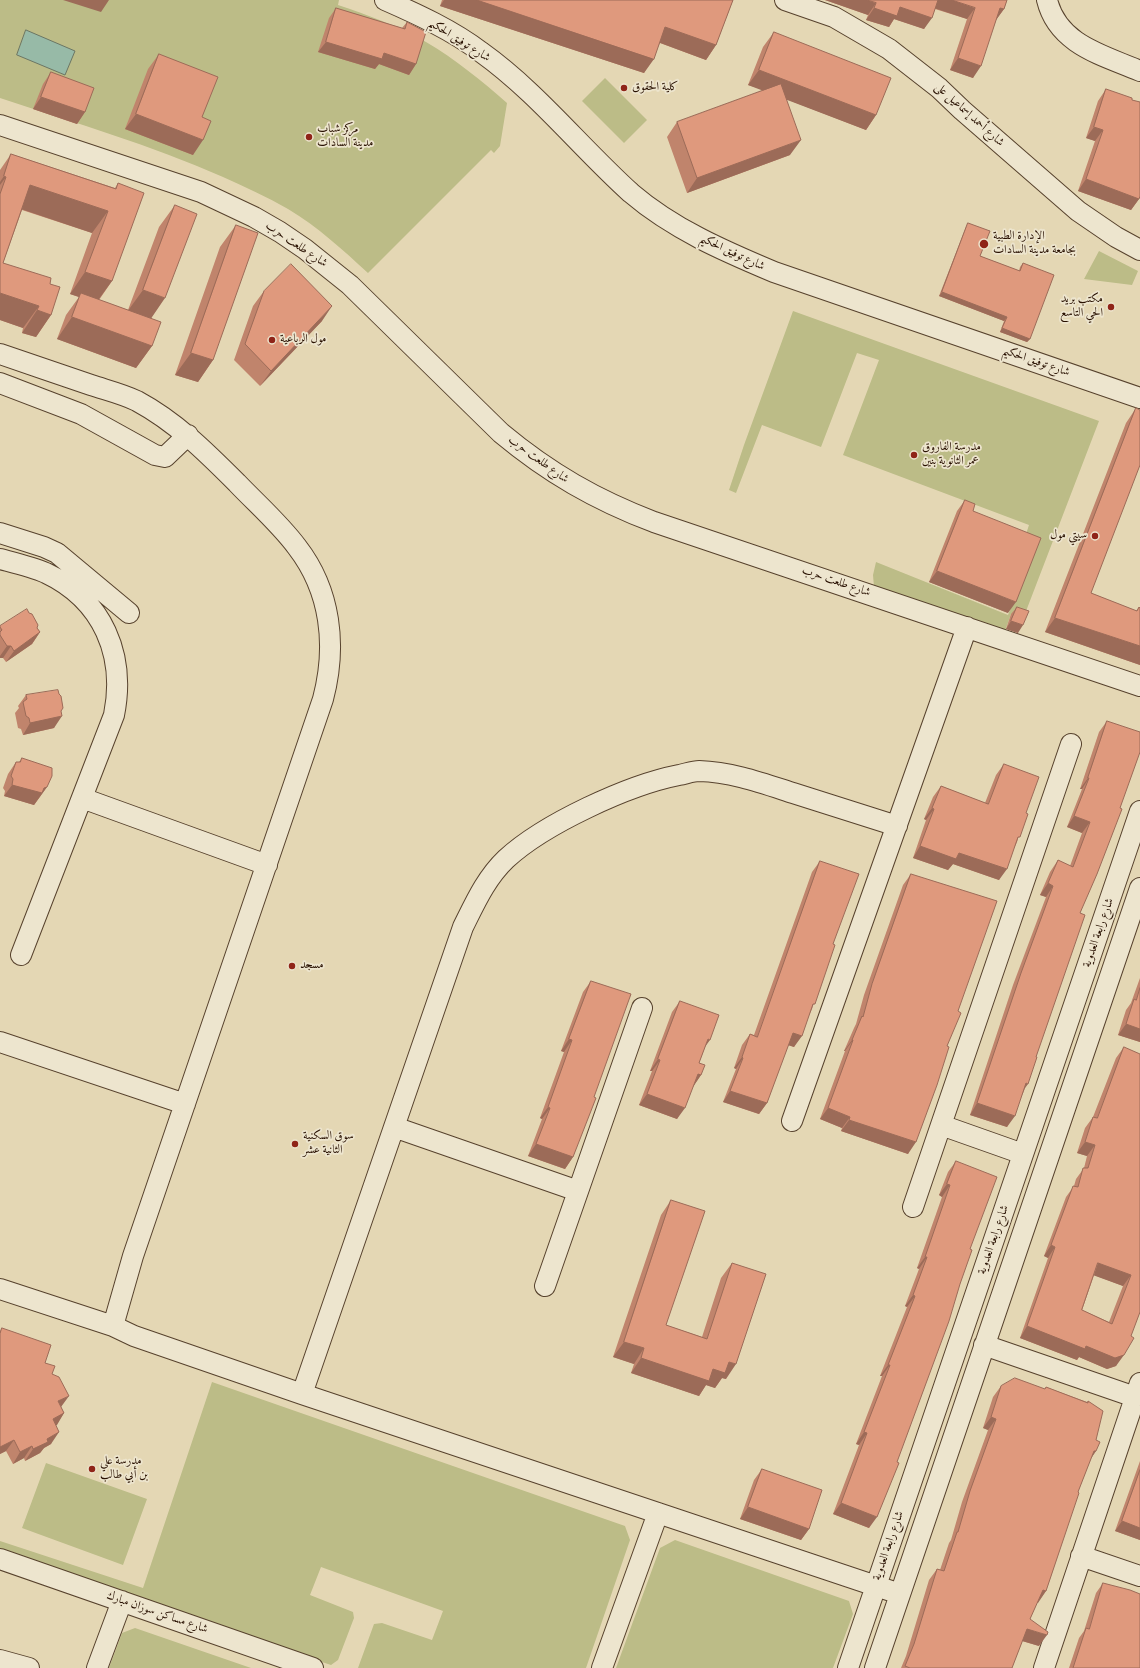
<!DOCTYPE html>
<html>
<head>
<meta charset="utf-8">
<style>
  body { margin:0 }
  canvas { display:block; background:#e4d7b4 }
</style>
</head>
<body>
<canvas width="1140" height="1668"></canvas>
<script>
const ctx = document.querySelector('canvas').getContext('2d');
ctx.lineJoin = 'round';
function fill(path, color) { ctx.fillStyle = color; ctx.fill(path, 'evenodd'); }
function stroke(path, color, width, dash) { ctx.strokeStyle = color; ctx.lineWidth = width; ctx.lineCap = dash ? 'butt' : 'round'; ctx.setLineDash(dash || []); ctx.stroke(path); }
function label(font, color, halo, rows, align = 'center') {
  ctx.font = font + ' "IM FELL DW Pica",Amiri,serif'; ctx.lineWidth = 3.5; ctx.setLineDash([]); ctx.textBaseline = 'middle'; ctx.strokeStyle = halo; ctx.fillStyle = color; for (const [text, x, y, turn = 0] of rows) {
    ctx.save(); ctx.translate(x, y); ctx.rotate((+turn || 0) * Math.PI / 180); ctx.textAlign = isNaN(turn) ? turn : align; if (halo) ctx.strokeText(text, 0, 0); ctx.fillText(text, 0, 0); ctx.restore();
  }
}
fill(new Path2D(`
  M0 0H339L338 5C368 15 398 26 426 42 455 59 482 81 507 103L500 146 494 153 491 150 368 273C343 250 318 227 288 209 267 197 245 187 223 177 151 145 75 123 0 98Z
  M605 78 647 120 624 143 582 101Z
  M1099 251 1138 271 1132 285 1084 279Z
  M793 311 1099 421 1023 619 1011 614 1005 631 874 587 873 575 876 562 1008 615 1037 541 1025 537 1029 525 843 455 879 360 857 353 821 447 762 425 736 493 729 490 744 445Z
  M212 1382 625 1526 630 1540 586 1668H358L374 1624 382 1623 432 1640 443 1611 321 1567 310 1595 353 1612 354 1618 338 1660 331 1665 0 1555V1541L143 1588Z
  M46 1463 147 1499 123 1565 22 1528Z
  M675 1540 849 1601 853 1614 833 1668H616L660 1548Z
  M135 1628 251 1668H109L122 1633Z`), '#bcbc87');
const water = new Path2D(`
  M26 30 75 51 65 75 17 55Z`);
fill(water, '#97baa7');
stroke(water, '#6b7664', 1);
const minor = new Path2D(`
  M385 0C417 14 452 30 481 52 537 92 580 147 631 193 673 229 724 251 774 272L1140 398
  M785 0 834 17 889 49 939 88 962 110 1078 211 1116 237 1140 250
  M1047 0C1058 45 1103 55 1140 71
  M0 125 201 192 254 217 280 232 305 249 350 285 501 433C549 473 596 500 654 522L1140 686
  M0 354C30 364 61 375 91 385 106 390 123 394 137 401 176 422 206 452 237 483 257 504 280 524 297 547 331 591 337 646 323 699L133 1256 113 1326 134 1336 302 1394 900 1594
  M0 383 81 414 155 455 165 457 188 435
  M0 533 44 547 57 553 129 613
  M0 559C15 563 32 567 46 573 103 600 126 655 114 715L21 955
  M82 798 267 865
  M0 1042 185 1104
  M792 1121 967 627
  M941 1125 1023 1154
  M394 1127 578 1191
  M913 1207 1071 744
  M545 1286 642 1008
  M0 1289 113 1326
  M984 1345 1135 1397
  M302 1394 463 927C475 903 486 878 506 859 544 824 628 785 679 775 685 774 693 771 699 771 732 772 762 783 793 793 828 804 862 815 897 826
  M1081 1556 1140 1576
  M0 1559 313 1668
  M0 1660 29 1668
  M97 1668 122 1601
  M602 1668 658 1513
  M848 1668 1140 811
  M875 1668 1140 888
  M1044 1668 1140 1383`);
stroke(minor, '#57422d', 22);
stroke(minor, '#ede5ce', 20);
fill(new Path2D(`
  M442 0H733L716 45 706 60 660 43 644 73 440 6Z
  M825 0H1007L1004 9 996 20 973 78 950 70 967 19 935 9 924 29 894 19 889 27 866 20 868 15Z
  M336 8 402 28 407 22 416 64 409 75 379 64 375 69 318 52 329 18Z
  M774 32 876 115 866 130 786 99 790 155 687 193 667 137 677 122 764 90 748 85 763 47Z
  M159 54 202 117 193 155 125 129 148 69Z
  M51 72 85 112 77 124 33 109 43 84Z
  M1106 89 1132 100 1139 199 1131 210 1078 191 1095 141 1086 138 1098 101Z
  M11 154 115 188 118 183 112 281 99 300 128 310 159 227 175 205 151 319 152 346 136 368 57 339 66 315 79 297 70 294 92 233 22 210 3 263 50 284 51 315 36 337 22 333 23 328 0 320V170Z
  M968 223 980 256 1019 271 1020 267 1023 263 1030 339 1027 342 1000 332 1004 321 939 296 966 227Z
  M236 225 213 360 198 382 175 375 220 247Z
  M264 291 322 321 260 386 234 360 253 306Z
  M1136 408 1091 593 1136 611 1139 607 1140 665 1045 632 1126 423Z
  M965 500 973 511 1008 613 929 582 957 511Z
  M1017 607 1018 633 1006 629 1011 614Z
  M0 626 37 628 40 632 32 644 6 662 3 658H0Z
  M26 695 61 712 54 728 23 735 21 729 18 728 15 713 19 708 18 706Z
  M1107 721 1080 913 1024 1091 1007 1127 970 1115 1013 985 1046 897 1040 895 1050 872 1058 860 1070 866 1082 833 1067 827 1082 789H1080L1099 732Z
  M22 758 47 787 34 805 4 796 5 791 3 788 8 774 16 762H19Z
  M1004 764 1026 813 1017 842 999 880 953 864 948 870 913 858 926 820 924 819 933 797 941 786 985 803 996 775Z
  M820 861 833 944 812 1009 794 1047 788 1045 767 1103 759 1114 723 1102 736 1069 734 1068 742 1045 750 1034 754 1035 812 872Z
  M911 874 958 1011 947 1046 908 1154 841 1131 842 1128 820 1119 845 1051H844L854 1028 856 1024 864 995 903 885Z
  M1140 978V1042L1118 1035 1126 1010 1131 1003Z
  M591 981 594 1097 573 1157 565 1169 528 1156 542 1119 540 1118 564 1052 561 1051 583 992Z
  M680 1001 705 1047 699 1063 701 1075 694 1085 677 1119 639 1105 652 1071H650L672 1012Z
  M1124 1047 1140 1312 1116 1366 1107 1369 1079 1357 1077 1360 1020 1338 1048 1258 1044 1256 1066 1197 1074 1186 1076 1179 1084 1168 1087 1156 1077 1153 1085 1128 1093 1117 1116 1058ZM1094 1275 1123 1286 1109 1322 1082 1310Z
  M956 1161 970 1249 869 1528 833 1514 859 1445 856 1444 882 1376H880L907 1307 905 1306 919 1269 917 1268 942 1197 939 1195 948 1172Z
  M671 1200 666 1325 702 1337 721 1278 732 1263 726 1379 722 1378 715 1388 706 1385 699 1396 631 1373 634 1364 613 1357 661 1215Z
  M2 1328 45 1363 52 1374 61 1407 64 1413 56 1425 51 1444 44 1448 40 1453 25 1461 24 1458 13 1464 6 1451 0 1454V1331Z
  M1001 1386 1045 1389 1046 1387 1087 1402 1088 1401 1096 1440V1451L1091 1458 1078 1492 1046 1591 1037 1603 1030 1619 1039 1646 1022 1641 1012 1668H901L906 1656 929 1580 937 1569 940 1570 949 1543 951 1540 962 1502 988 1430 983 1428 993 1397Z
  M1140 1461V1540L1115 1531Z
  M762 1469 809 1529 801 1540 740 1519 754 1480Z
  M1103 1583 1140 1668H1069L1079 1638 1084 1631 1096 1593Z`), '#c0846c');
fill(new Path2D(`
  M63 0H109L101 12Z
  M444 0H477L654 59 644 73 440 6Z
  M825 0H867L876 3 868 15Z
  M937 0H952L975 8 967 19 931 7Z
  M900 7 932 18 924 29 894 19 889 27 866 20 874 8Z
  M1000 8 1004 9 996 20Z
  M665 27 716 45 706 60 655 41Z
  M326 42 384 53 416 64 409 75 379 64 375 69 318 52Z
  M958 58 981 66 973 78 950 70Z
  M759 70 876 115 866 130 748 85Z
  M41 97 85 112 77 124 33 109Z
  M136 114 203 140 193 155 125 129Z
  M1094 127 1103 130 1095 141 1086 138Z
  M801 140 790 155 687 193 697 178Z
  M4 176 6 177 0 185V182Z
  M1086 179 1139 199 1131 210 1078 191Z
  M30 185 108 211 92 233 15 207Z
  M85 272 112 281 96 303 81 293 79 297 70 294Z
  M143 290 165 298 150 320 127 312Z
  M942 292 1007 317 1004 321 939 296Z
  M0 293 39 306 23 328 0 320Z
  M332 306 322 321 260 386 271 371Z
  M37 310 51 315 36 337 22 333Z
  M72 317 152 346 136 368 57 339Z
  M1002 328 1030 339 1027 342 1000 332Z
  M191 353 213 360 198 382 175 375Z
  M937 571 1016 602 1008 613 929 582Z
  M1055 618 1140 646V665L1045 632Z
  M1011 621 1023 625 1018 633 1006 629Z
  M40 632 32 644 6 662 14 651Z
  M7 646H11L3 658H0V656Z
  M63 708 57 717 62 716 54 728 23 735 30 723 61 711Z
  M1088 778H1089L1082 789H1080Z
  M12 785 44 788 47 787 34 805 4 796Z
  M932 808 934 809 926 820 924 819Z
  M1074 816 1090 822 1082 833 1067 827Z
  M920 846 959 853 1007 869 999 880 953 864 948 870 913 858Z
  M1048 883 1053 886 1046 897 1040 895Z
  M1126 1024 1140 1029V1042L1118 1035Z
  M793 1033 802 1036 794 1047 785 1044Z
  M569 1039 572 1040 564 1052 561 1051Z
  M708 1039 710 1040 702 1051Z
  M852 1040H853L845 1051H844Z
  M742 1057 743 1058 736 1069 734 1068Z
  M658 1059 660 1060 652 1071H650Z
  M698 1074 701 1075 693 1087Z
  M1026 1083 1028 1084 1020 1095Z
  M730 1091 767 1103 759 1114 723 1102Z
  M647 1094 685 1108 677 1119 639 1105Z
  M977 1103 1015 1116 1007 1127 970 1115Z
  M548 1107 550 1108 542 1119 540 1118Z
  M828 1108 850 1117 842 1128 820 1119Z
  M849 1120 916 1142 908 1154 841 1131Z
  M1085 1142 1095 1145 1087 1156 1077 1153Z
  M536 1144 573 1157 565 1169 528 1156Z
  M947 1184 950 1185 942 1197 939 1195Z
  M1051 1245 1055 1247 1048 1258 1044 1256Z
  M925 1257H927L919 1269 917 1268Z
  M1098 1263 1131 1275 1123 1286 1090 1274Z
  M913 1295 915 1296 907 1307 905 1306Z
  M1027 1326 1086 1346 1124 1355 1116 1366 1107 1369 1079 1357 1077 1360 1020 1338Z
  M624 1342 644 1348 634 1364 613 1357Z
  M641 1358 713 1369 729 1362 736 1364 726 1379 722 1378 715 1388 706 1385 699 1396 631 1373Z
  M888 1365H890L882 1376H880Z
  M69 1396 61 1407 58 1401Z
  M64 1413 57 1425 45 1431 53 1419Z
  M991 1417 996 1419 988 1430 983 1428Z
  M59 1432 51 1444 44 1448 40 1453 25 1461 33 1449 47 1439Z
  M864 1432 867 1433 859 1445 856 1444Z
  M14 1440 6 1451 0 1454V1447Z
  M32 1446 24 1458 13 1464 20 1452Z
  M1094 1451H1096L1088 1463Z
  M841 1503 877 1517 869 1528 833 1514Z
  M748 1507 809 1529 801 1540 740 1519Z
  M1122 1521 1140 1528V1540L1115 1531Z
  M1043 1590 1046 1591 1038 1603 1035 1602Z
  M1027 1629 1047 1635 1039 1646 1019 1640Z`), '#9c6b58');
const building = new Path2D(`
  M477 0H733L716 45 665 27 654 59Z
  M867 0H938L932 18 900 7 897 16 874 8 876 3Z
  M952 0H1007L1004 9 1000 8 981 66 958 58 975 8Z
  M336 8 405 29 407 22 426 32 416 64 384 53 382 59 326 42Z
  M774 32 891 78 876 115 759 70Z
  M159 54 218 77 202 117 211 121 203 140 136 114Z
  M51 72 94 88 85 112 41 97Z
  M781 84 801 140 697 178 677 122Z
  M1106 89 1132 98V100L1140 102V196L1139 199 1086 179 1103 130 1094 127Z
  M11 154 116 189 118 183 144 193 112 281 85 272 108 211 30 185 3 263 51 278 50 284 60 287 51 315 37 310 39 306 0 293V194L6 177 4 176Z
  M175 205 197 214 165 298 143 290Z
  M968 223 990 231 980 256 1020 271 1023 263 1054 275 1030 339 1002 328 1007 317 942 292Z
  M236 225 258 233 213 360 191 353Z
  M291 264 332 306 271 371 245 344 264 291Z
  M81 293 161 322 152 346 72 317Z
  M1136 408 1140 410V465L1091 593 1137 611 1139 607 1140 608V646L1055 618Z
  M965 500 975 504 973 511 1041 538 1016 602 937 571Z
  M1017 607 1029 611 1023 625 1011 621Z
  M27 609 29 613 32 614 38 625 37 628 40 632 14 651 11 646H7L0 635V632L2 630 0 627V626Z
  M58 690 59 694 61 696 63 708 61 711 62 716 30 723 29 718 26 716 23 702 27 699 26 695Z
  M1107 721 1140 732V752L1120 808 1122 809 1097 874 1080 913 1085 915 1036 1057H1037L1028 1084 1026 1083 1015 1116 977 1103 1021 973 1053 886 1048 883 1058 860 1073 867 1090 822 1074 816 1089 778H1088Z
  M22 758 52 768V776L47 787 44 788 42 793 12 785 13 779 11 776 16 762H20Z
  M1004 764 1039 777 1026 813 1028 814 1020 837H1018L1007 869 959 853 956 859 920 846 934 809 932 808 941 786 988 804Z
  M820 861 859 874 833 944 835 945 815 1004H813L802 1036 793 1033 767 1103 730 1091 743 1058 742 1057 750 1034 757 1037Z
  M911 874 997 901 958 1011 961 1013 947 1046 949 1047 937 1085 916 1142 849 1120 850 1117 828 1108 853 1040H852L862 1016 863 1017 872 984Z
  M591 981 631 994 594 1097 596 1098 573 1157 536 1144 550 1108 548 1107 572 1040 569 1039Z
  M1140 988V1029L1126 1024 1134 999 1136 1000Z
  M680 1001 719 1015 710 1040 708 1039 699 1063 705 1065 701 1075 698 1074 685 1108 647 1094 660 1060 658 1059Z
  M1124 1047 1140 1054V1312L1131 1336 1134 1338 1124 1355 1115 1358 1086 1346 1085 1349 1027 1326 1055 1247 1051 1245 1073 1186 1078 1187 1083 1168H1088L1095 1145 1085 1142 1093 1117 1097 1118ZM1098 1263 1131 1275 1112 1324 1082 1310Z
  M956 1161 997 1177 970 1249 972 1250 960 1284 949 1321 897 1462 899 1463 877 1517 841 1503 867 1433 864 1432 890 1365H888L915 1296 913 1295 927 1257H925L950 1185 947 1184Z
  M671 1200 705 1211 666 1325 707 1339 732 1263 766 1274 736 1364 729 1362 725 1373 713 1369 709 1381 641 1358 644 1348 624 1342Z
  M2 1328 51 1345 45 1363 55 1366 52 1374 59 1377 69 1396 58 1401 64 1413 53 1419 59 1432 47 1439 48 1442 33 1449 32 1446 20 1452 14 1440 0 1447V1334Z
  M1015 1378 1045 1389 1046 1387 1088 1403V1401L1103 1411 1096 1440 1100 1442 1096 1451H1094L1078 1492 1079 1493 1046 1591 1043 1590 1030 1619 1048 1632 1047 1635 1027 1629 1012 1668H910L905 1666 914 1644 937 1569 944 1571 957 1532H958L970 1491 996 1419 991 1417 1001 1386Z
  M762 1469 822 1490 809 1529 748 1507Z
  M1140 1470V1528L1122 1521Z
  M1103 1583 1130 1590 1140 1594V1668H1073L1086 1628 1089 1629Z`);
fill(building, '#df997d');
stroke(building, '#9c6b58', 1);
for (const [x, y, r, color] of [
  [624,88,4,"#8f2418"],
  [309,137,4,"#8f2418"],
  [984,244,5,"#8f2418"],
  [1111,307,4,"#8f2418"],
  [272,340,4,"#8f2418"],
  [914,455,4,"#8f2418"],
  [1095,536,4,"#8f2418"],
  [292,966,4,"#8f2418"],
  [295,1144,4,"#8f2418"],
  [92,1469,4,"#8f2418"]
]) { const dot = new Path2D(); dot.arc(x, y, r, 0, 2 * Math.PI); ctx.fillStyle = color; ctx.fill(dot); stroke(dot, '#ede5ce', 1.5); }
label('12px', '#281000', '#ede5ce', [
  ["شارع توفيق الحكيم",459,41,32],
  ["شارع أحمد إسماعيل على",969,115,42],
  ["شارع طلعت حرب",296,245,34],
  ["شارع توفيق الحكيم",732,253,25],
  ["شارع توفيق الحكيم",1036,362,19],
  ["شارع طلعت حرب",538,460,36],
  ["شارع طلعت حرب",836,582,19],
  ["شارع رابعة العدوية",1099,933,-71],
  ["شارع رابعة العدوية",994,1240,-71],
  ["شارع رابعة العدوية",889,1546,-71],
  ["شارع مساكن سوزان مبارك",157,1613,19]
]);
label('12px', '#281000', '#ede5ce', [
  ["كلية الحقوق",632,88],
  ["مركز شباب",317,130],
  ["مدينة السادات",317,144],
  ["الإدارة الطبية",993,237],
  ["بجامعة مدينة السادات",993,251],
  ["مكتب بريد",1103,300,"right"],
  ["الحي التاسع",1103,314,"right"],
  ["مول الرباعية",280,340],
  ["مدرسة الفاروق",922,448],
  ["عمر الثانوية بنين",922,462],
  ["سيتي مول",1087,536,"right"],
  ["مسجد",300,966],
  ["سوق السكنية",303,1137],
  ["الثانية عشر",303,1151],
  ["مدرسة علي",100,1462],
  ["بن أبي طالب",100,1476]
], 'left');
</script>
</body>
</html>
